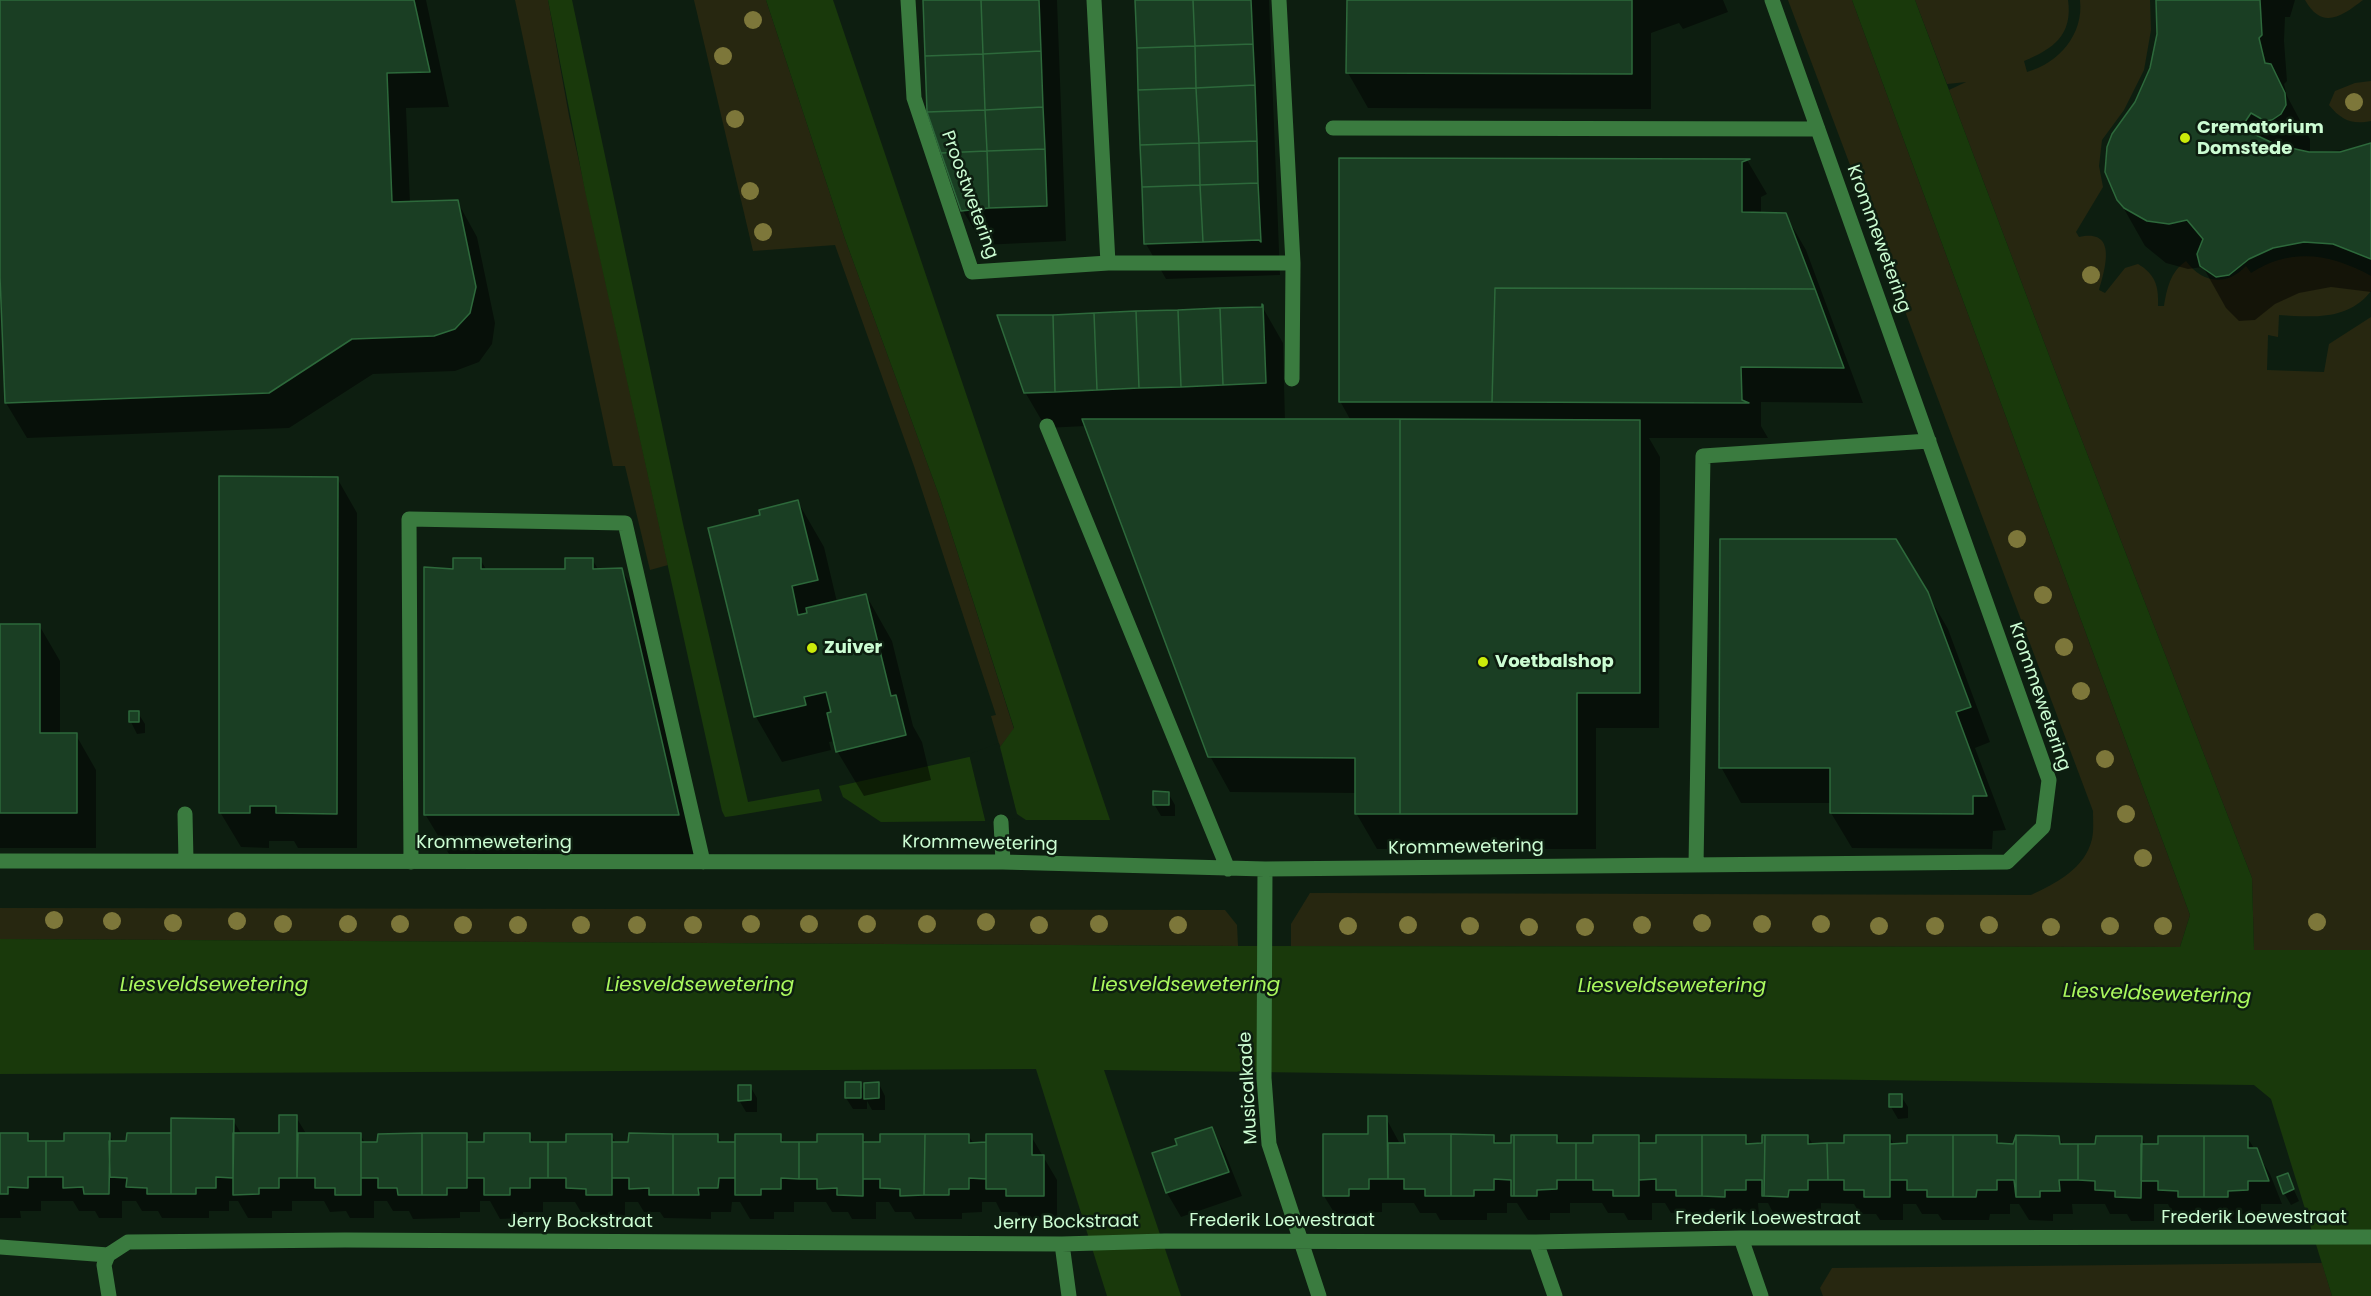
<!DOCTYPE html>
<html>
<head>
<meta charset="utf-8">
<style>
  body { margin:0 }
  canvas { display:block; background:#0d1e10 }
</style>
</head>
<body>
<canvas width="2371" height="1296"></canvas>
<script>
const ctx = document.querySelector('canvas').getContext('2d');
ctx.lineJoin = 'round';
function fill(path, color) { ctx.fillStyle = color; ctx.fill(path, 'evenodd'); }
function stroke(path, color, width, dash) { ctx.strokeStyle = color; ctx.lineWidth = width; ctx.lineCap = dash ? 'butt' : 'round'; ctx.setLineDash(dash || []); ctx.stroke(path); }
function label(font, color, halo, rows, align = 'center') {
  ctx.font = font + ' Poppins,sans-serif'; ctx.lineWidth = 5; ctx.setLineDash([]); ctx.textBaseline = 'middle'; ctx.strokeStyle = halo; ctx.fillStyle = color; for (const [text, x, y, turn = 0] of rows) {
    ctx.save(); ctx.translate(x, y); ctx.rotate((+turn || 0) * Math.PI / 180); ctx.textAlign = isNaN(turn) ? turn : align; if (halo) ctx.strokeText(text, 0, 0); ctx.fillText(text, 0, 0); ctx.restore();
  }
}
fill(new Path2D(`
  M515 0H548L569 116 668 565 650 570 625 466H613Z
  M694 0H766L845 239 940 498 1014 729 1000 747 991 716 996 715 914 466 835 245 753 251Z
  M1788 0H1852L2190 915 2180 947 1291 946V924L1310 893 2031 895C2056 883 2085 869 2092 839 2094 831 2093 819 2093 811Z
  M1915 0H2068C2073 35 2053 49 2024 61L2027 72C2059 63 2084 34 2080 0H2150L2151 30 2144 70 2124 110 2102 140 2099 166 2103 187 2076 232 2079 237C2118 228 2105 269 2099 290L2105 293 2125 268 2138 264C2155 274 2159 286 2158 306H2164C2167 289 2170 272 2186 261 2202 283 2226 287 2246 266L2251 273C2291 247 2331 254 2371 276V291C2348 321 2312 317 2279 315L2278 337 2268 335 2267 370 2324 372 2329 344 2371 317V950L2254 951 2252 878 2055 371 1949 90 1966 82 1947 84Z
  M2305 0H2363C2341 17 2322 30 2305 0Z
  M2371 81V121C2352 125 2341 120 2329 105L2335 91 2355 83Z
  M0 908 1225 910 1237 925 1238 946 0 939Z
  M2322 1263 2332 1296H1823L1820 1288 1832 1268Z`), '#272710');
fill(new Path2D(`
  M548 0H572L683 524 748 802 819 789 822 801 733 816 725 817 722 811 585 191Z
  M766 0H833L1110 820H1026L1017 814 986 821 881 822 843 797 839 786 969 757 1000 747 1014 728 940 498 845 239Z
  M1852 0H1915L2055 371 2252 878 2254 950H2371V1296H2332L2271 1099 2254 1085 1104 1070 1181 1296H1107L1036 1069 0 1074V939L1238 946 2180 947 2190 915Z`), '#19390b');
fill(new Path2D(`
  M999 743 1018 818 986 824 969 754Z`), '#0d1e10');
fill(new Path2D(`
  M0 0H426L449 107 406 108 410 203 457 201 477 237 495 323 492 344 479 362 455 371 373 374 289 428 27 438 6 403 0 239Z
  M924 0H1057L1066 241 983 245 962 209Z
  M1136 0H1269L1280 275 1166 279 1146 244Z
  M1348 0H1723L1728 12 1683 29 1679 23 1651 33V109L1368 108 1348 73Z
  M2157 0H2295L2290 17H2285L2284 41 2287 81 2284 84 2287 96 2310 139V153L2363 148 2371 145V292L2331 287 2299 293 2275 304 2255 320 2239 321 2226 308 2203 267 2188 269 2166 263 2145 246 2119 200 2136 103 2149 75 2158 35Z
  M1341 160H1747L1767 194 1761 197V214H1785L1806 250 1863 403 1761 402V426L1768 438H1649L1660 457 1659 728H1596V849H1377L1356 813V793L1230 792 1210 756 1086 426 1046 428 1025 392 1263 308 1283 343 1285 421H1351L1340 401Z
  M337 478 357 513V848H298L294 841H269V848L241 847 220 812Z
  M798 502 824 547 837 602 866 595 892 641 913 726 922 742 931 780 864 796 837 751 835 741 829 742 831 750 782 762 756 717 710 529 762 516Z
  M480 559 487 571H567L592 559 599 571 622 570 648 616 704 860 452 859 425 814 454 570Z
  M1927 593 1948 629 1990 742 1975 748 2006 830 1993 831 1992 849 1852 848 1831 813V803H1741L1721 767Z
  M0 625H39L60 661V735H76L96 770V848H0Z
  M131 713H138L145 724V733L137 734 131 722Z
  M1168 793 1175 805V816H1161L1154 804Z
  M860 1084 865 1093 879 1084 885 1096V1110H872L867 1101V1109H853L846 1098Z
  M750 1086 757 1098V1112H746L739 1100Z
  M1901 1096 1908 1107V1118L1898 1119 1891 1107Z
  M296 1117 307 1135 360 1134 365 1143 466 1135 471 1143 529 1135 534 1143H567L611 1135 616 1143 717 1135 722 1143H736L780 1135 785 1144H818L862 1136 867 1144 968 1135 974 1144 1031 1136 1057 1180V1219H1021L1017 1212H1001L996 1202H982V1212L962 1213V1219H915L911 1212H895L889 1202H876V1219H852L848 1212H832L826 1202H794V1212H774V1219H750L740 1202H732L731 1212H711V1219L664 1218 660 1212H644L638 1202H625V1219H601L597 1212H581L575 1202H543V1212H523V1218L500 1219 490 1201H480V1212H460V1218L413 1219 409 1211H393L387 1201H374V1218H350L346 1211 330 1212 324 1201H292V1211H272V1218H248L238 1201H229V1211H209V1218H162L158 1211H142L136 1201H122V1218H99L95 1211H79L73 1201H41V1211H20L21 1218H0V1134H27L32 1143H65L109 1134 114 1143H128L233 1120 242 1135H280Z
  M1386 1118 1400 1144 1493 1136 1498 1145 1557 1136 1561 1144H1594L1638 1136 1643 1144 1745 1136 1750 1145 1808 1136 1813 1145H1846L1890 1137 1894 1145 1996 1137 2001 1145H2015V1137H2059L2064 1146 2097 1145 2141 1137 2146 1145 2247 1137 2270 1174 2282 1204H2261V1214H2241V1221H2193L2190 1214H2173L2168 1204H2154V1221H2131L2127 1214H2110L2105 1204H2072L2073 1214H2053V1221L2029 1220 2019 1204H2010V1214H1990L1989 1220H1942L1938 1214H1922L1916 1204H1903V1220H1880L1876 1214H1860L1854 1204 1821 1203V1214H1802L1801 1220H1777L1768 1203H1758L1759 1214 1738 1213V1220H1691L1687 1213H1671L1665 1203H1652V1220H1628L1624 1213H1608L1602 1203H1570V1213H1550V1220H1528L1517 1203H1507V1213H1487V1220H1440L1436 1213H1420L1414 1203H1382V1212L1362 1213V1219H1338L1324 1196Z
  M1211 1129 1225 1153 1242 1196 1181 1217 1167 1193 1154 1154 1178 1146Z
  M2287 1175 2299 1201 2291 1205 2284 1193Z`), '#0007');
const building = new Path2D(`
  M0 0H414L430 72 387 73 392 202 458 200 476 287 470 313 455 329 434 336 352 339 269 393 5 403 0 277Z
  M923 0H981L983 54 925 56Z
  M981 0H1039L1041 51 983 54Z
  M1135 0H1193L1195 46 1137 48Z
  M1193 0H1251L1253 44 1195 46Z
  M1347 0H1632V74L1346 73Z
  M2156 0H2260L2262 35 2259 38 2265 63 2271 64 2285 93 2286 105 2281 114 2272 120 2265 121 2251 113 2241 128 2277 145 2309 152H2340L2371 143V259L2333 244 2304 242 2273 248 2249 259 2229 275 2216 277 2200 266 2197 254 2203 239 2187 220 2169 224 2147 221 2124 208 2117 200 2105 172 2107 147 2112 134 2135 102 2150 68 2157 34Z
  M1253 44 1255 85 1196 88 1195 46Z
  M1195 46 1196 88 1138 90 1137 48Z
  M1041 51 1043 107 985 110 983 54Z
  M983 54 985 110 927 112 925 56Z
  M1255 85 1257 141 1199 143 1196 88Z
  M1196 88 1199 143 1140 145 1138 90Z
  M1043 107 1045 149 987 151 985 110Z
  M985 110 987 151 941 153 927 112Z
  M1257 141 1258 183 1200 185 1199 143Z
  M1199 143 1200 185 1142 187 1140 145Z
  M1045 149 1047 206 989 208 987 151Z
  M987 151 989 208 961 211 941 153Z
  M1339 158 1750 159 1742 162V212L1786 213 1815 289 1495 288 1492 402H1339Z
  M1258 183 1261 242 1259 240 1203 242 1200 185Z
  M1200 185 1203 242 1144 244 1142 187Z
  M1495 288 1815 289 1844 368 1741 367 1742 400 1749 403 1492 402Z
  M1262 304 1263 305 1266 383 1223 385 1220 308 1262 307Z
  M1220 308 1223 385 1181 387 1178 310Z
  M1178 310 1181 387 1139 388 1136 311Z
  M1136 311 1139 388 1097 390 1094 313Z
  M1094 313 1097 390 1055 392 1053 315Z
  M997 315H1053L1055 392 1024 393Z
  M1082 419H1400V814H1355V758L1208 757Z
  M1400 419 1640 420V693H1577V814H1400Z
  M219 476 338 477 337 814 276 813V806H250V813H219Z
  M798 500 818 580 792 586 798 615 807 613 806 608 866 594 891 696 896 695 906 735 836 752 827 713 831 712 826 692 804 697 806 705 754 717 708 528 760 515 759 510Z
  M1720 539H1896L1928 592 1971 707 1956 712 1987 796H1973V814L1830 813V768H1719Z
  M453 558H481V569H565V558H593V569L622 568 679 815H424V567L453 569Z
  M0 624H40V733H77V813H0Z
  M129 711H139V722H129Z
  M1153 791 1169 792V805H1153Z
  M845 1082H861V1098H845Z
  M879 1082V1098L864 1099V1083Z
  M738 1085H751V1100L738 1101Z
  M1889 1094H1902V1107H1889Z
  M279 1115H297V1178H279V1188H259V1194L233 1195V1133H279Z
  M1368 1116H1387L1388 1179H1369V1189H1349V1196H1323V1134H1368Z
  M171 1118 234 1119 233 1178 216 1177V1188H196V1194H171Z
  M1212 1127 1229 1172 1166 1193 1152 1153 1177 1145 1175 1139Z
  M0 1133H28V1141H46V1177H28V1188L8 1187V1194H0Z
  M64 1133H110L109 1194H84L83 1187 63 1188V1177H46V1141H64Z
  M127 1133H171V1194H147V1188L126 1187 127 1178 110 1177 109 1141H126Z
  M298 1133H361V1195H335V1188H315V1178H297Z
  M422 1133V1195H398L397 1188H378V1178H361V1142H377L378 1134Z
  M422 1133H467V1188H447V1195H422Z
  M484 1133H530V1142H548V1178H530V1188H510V1195H484V1178H467V1142H484Z
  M629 1133 673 1134V1195H649V1188L629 1189V1178H612V1142H628Z
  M566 1134H612V1195H586V1189L566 1188V1178H548V1142H566Z
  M673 1134H718V1142H735V1178H719L718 1188H698L699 1195H673Z
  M735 1134H781V1142H799V1179L781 1178V1189H761V1195H735Z
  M817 1134H863V1196L837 1195V1188L817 1189V1179H799V1142H817Z
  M880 1134H925L924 1195 900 1196V1189L880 1188V1179H863V1142H880Z
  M925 1134H969V1143L986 1142V1179L969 1178V1189H949V1195H924Z
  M986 1134H1032V1155H1044V1196H1006V1189H986Z
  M1404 1134H1451V1196H1425V1189H1404V1179H1388V1143H1405Z
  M1451 1134 1494 1135V1143H1511V1135H1514V1196H1511V1180L1494 1179V1190H1474V1196H1451Z
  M1514 1135H1557V1143H1576V1180H1557V1189L1537 1190V1196H1514Z
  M1593 1135H1639V1196H1613V1190H1593V1180H1576V1143H1593Z
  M1656 1135H1702V1196H1676V1190H1656V1179L1639 1180V1143H1656Z
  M1702 1135H1746V1144L1762 1143V1135H1765L1764 1196H1762V1180H1746V1190H1725V1197L1702 1196Z
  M1765 1135H1808V1144L1827 1143 1828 1180H1808V1190H1789L1788 1197 1764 1196Z
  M1844 1135H1890V1197H1864V1190H1844V1180H1828L1827 1143H1844Z
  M1907 1135H1953V1197H1927V1190H1907V1180H1890V1144L1907 1143Z
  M1953 1135H1997V1143L2013 1144 2016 1135V1197L2014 1180H1997V1190H1977L1976 1197H1953Z
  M2016 1135 2059 1136 2060 1144H2078V1180H2059L2060 1191H2040V1197H2016Z
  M2096 1136H2142L2141 1198 2115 1197V1191L2095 1190V1181L2078 1180V1144H2095Z
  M2158 1136H2204V1197H2178V1191L2158 1190V1181H2141V1144H2158Z
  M2204 1136H2248V1148H2257L2269 1181H2248V1190L2228 1191V1197H2204Z
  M2288 1173 2294 1189 2283 1194 2277 1177Z`);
fill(building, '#1a3e23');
stroke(building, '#2d693b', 1.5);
stroke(new Path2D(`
  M908 0 914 98 972 272 1108 263 1094 0
  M1279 0 1293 263 1292 379
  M1333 128 1818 129
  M1108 263H1293
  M1047 426 1228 869
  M185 814 186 861
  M1001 822 1003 862
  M0 861 1003 862 1265 869 2007 862 2043 827 2049 780 1772 0
  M411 862 409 519 625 523 703 862
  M1696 865 1703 456 1929 441
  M1265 869 1264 1078 1269 1144 1319 1296
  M1741 1238 1761 1296
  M1536 1242 1555 1296
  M1062 1244 1069 1296
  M0 1247 108 1255 128 1242 345 1240 1062 1244 1165 1241 1536 1242 1741 1238 2371 1237
  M108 1255 104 1265 109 1296`), '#3a7b3f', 15);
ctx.fillStyle = '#7d773a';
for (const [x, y] of [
  [753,20],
  [723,56],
  [2354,102],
  [735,119],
  [750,191],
  [763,232],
  [2091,275],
  [2017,539],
  [2043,595],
  [2064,647],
  [2081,691],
  [2105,759],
  [2126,814],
  [2143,858],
  [54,920],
  [112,921],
  [237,921],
  [986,922],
  [2317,922],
  [173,923],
  [1702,923],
  [283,924],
  [348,924],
  [400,924],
  [751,924],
  [809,924],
  [867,924],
  [927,924],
  [1099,924],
  [1762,924],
  [1821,924],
  [463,925],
  [518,925],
  [581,925],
  [637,925],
  [693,925],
  [1039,925],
  [1178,925],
  [1408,925],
  [1642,925],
  [1989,925],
  [1348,926],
  [1470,926],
  [1879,926],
  [1935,926],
  [2110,926],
  [2163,926],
  [1529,927],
  [1585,927],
  [2051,927]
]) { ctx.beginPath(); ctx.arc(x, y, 9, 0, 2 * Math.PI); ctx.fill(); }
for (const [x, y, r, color] of [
  [2185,138,6,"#cbeb0a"],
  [812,648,6,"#cbeb0a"],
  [1483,662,6,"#cbeb0a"]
]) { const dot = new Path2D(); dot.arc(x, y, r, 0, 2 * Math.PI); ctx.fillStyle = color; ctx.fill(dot); stroke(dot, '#0d1e10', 2); }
label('bold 18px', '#ccfdd3', '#0d1e10', [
  ["Crematorium",2197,128],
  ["Domstede",2197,149],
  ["Zuiver",824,648],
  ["Voetbalshop",1495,662]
], 'left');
label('18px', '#ccfdd3', '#0d1e10', [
  ["Proostwetering",969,195,70],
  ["Krommewetering",1878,239,70],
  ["Krommewetering",2039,697,71],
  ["Krommewetering",494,843],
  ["Krommewetering",980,844,1],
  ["Krommewetering",1466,848,-1],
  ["Musicalkade",1249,1088,-93],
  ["Frederik Loewestraat",2254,1218],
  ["Frederik Loewestraat",1768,1219],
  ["Frederik Loewestraat",1282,1221],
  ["Jerry Bockstraat",580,1222],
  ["Jerry Bockstraat",1066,1223,-1]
]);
label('italic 20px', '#aaf85e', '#0d1e10', [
  ["Liesveldsewetering",214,986],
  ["Liesveldsewetering",700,986],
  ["Liesveldsewetering",1186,986],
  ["Liesveldsewetering",1672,987],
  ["Liesveldsewetering",2157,995,2]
]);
</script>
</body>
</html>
